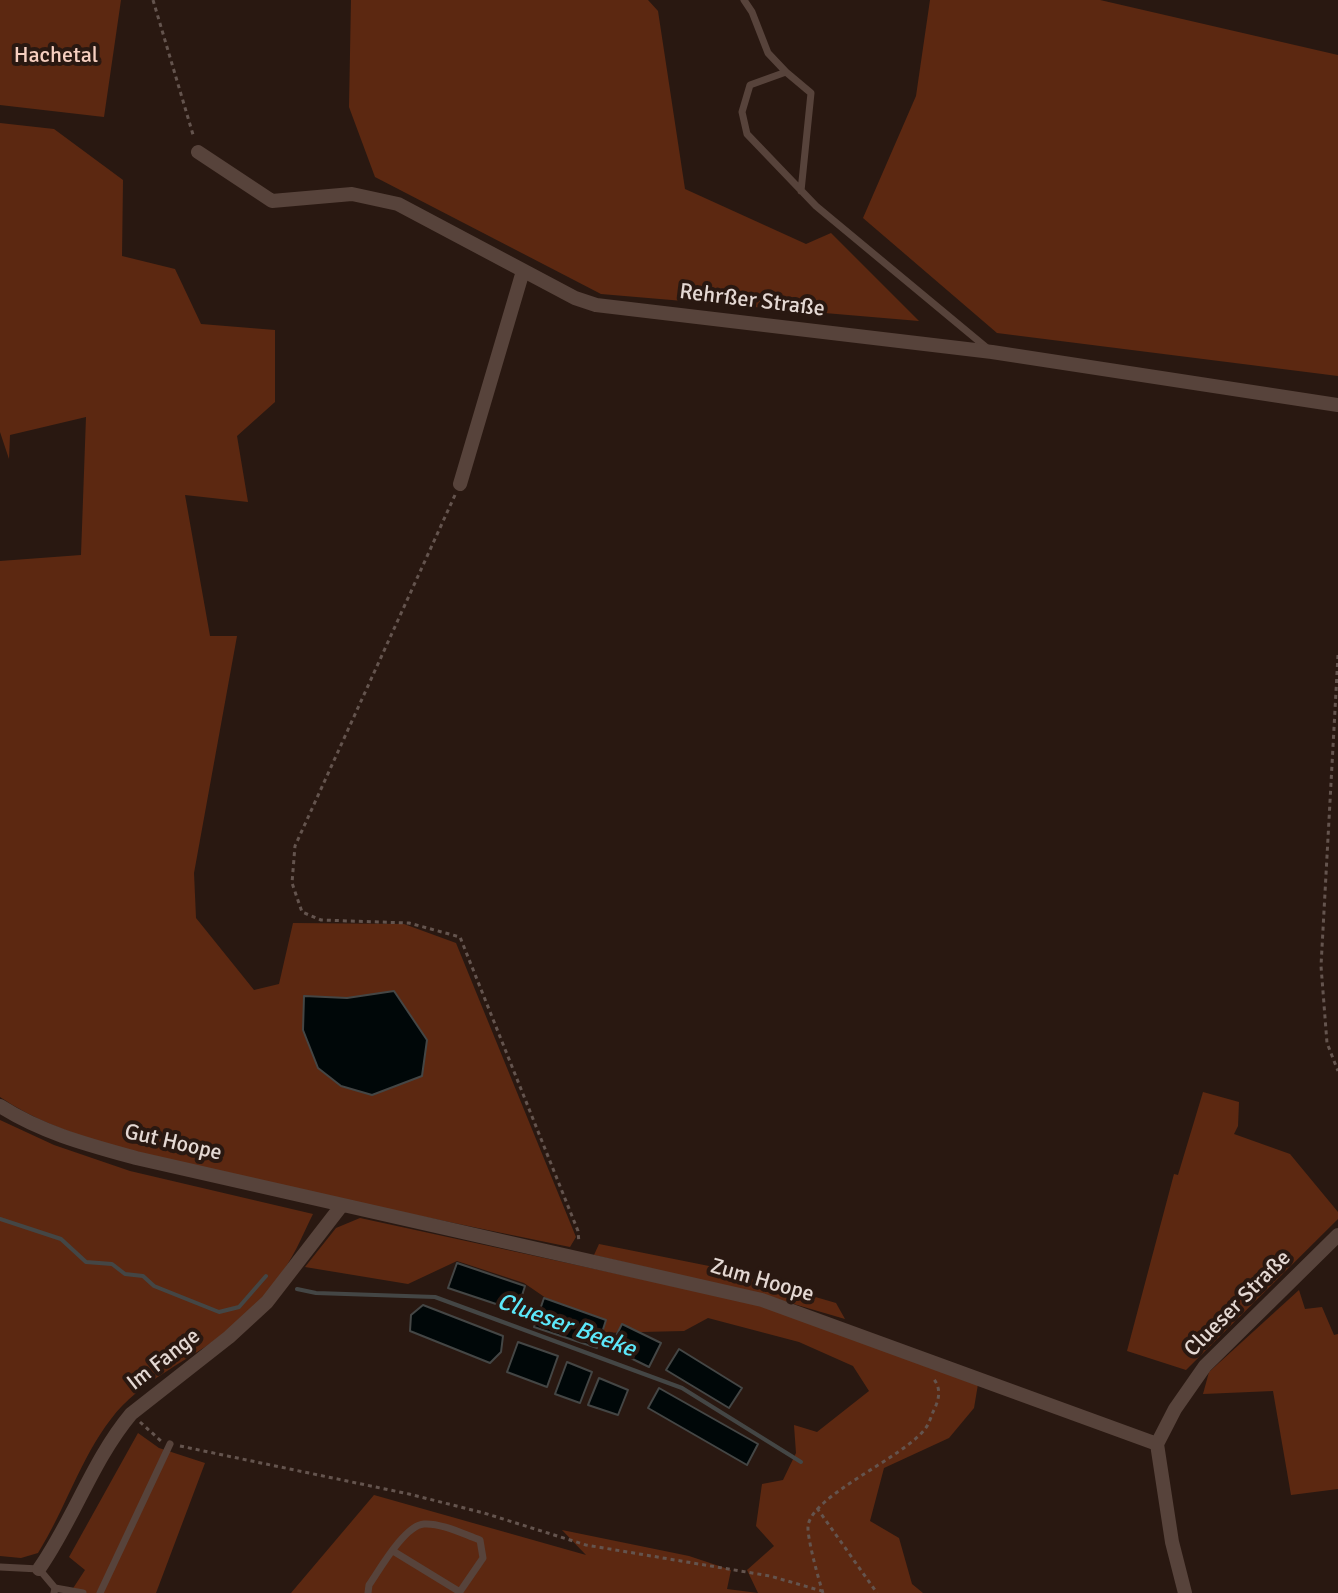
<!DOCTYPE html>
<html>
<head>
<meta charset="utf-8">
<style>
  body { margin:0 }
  canvas { display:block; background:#291811 }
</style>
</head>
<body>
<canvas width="1338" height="1593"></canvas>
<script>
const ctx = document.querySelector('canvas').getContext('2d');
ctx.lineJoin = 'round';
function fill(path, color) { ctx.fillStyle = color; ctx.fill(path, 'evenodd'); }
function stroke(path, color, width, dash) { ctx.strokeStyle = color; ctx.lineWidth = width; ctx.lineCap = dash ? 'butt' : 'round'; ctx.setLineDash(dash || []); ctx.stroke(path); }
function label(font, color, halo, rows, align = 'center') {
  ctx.font = font + ' Signika,sans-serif'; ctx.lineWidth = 8; ctx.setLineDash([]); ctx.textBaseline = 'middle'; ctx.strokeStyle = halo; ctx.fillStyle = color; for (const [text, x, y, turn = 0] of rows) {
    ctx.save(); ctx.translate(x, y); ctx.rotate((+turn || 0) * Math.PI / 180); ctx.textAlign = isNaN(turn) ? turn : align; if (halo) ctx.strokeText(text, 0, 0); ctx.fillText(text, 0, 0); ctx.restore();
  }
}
fill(new Path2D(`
  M0 0H121L104 117 0 105Z
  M351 0H648L658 11 685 189 806 244 831 233 919 321 601 294 375 177 349 107Z
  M930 0H1100L1338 55V376L997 333 863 218 916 96Z
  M0 123 54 129 123 180 122 256 175 269 201 324 275 330V402L237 436 248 502 185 495 210 636H237L194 873 196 918 254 990 279 984 293 923 404 924 456 943 576 1237 570 1247C457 1224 343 1200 230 1174 155 1156 65 1141 0 1097V561L81 555 86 417 10 435 9 459 0 432Z
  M1203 1092 1239 1102 1238 1126 1234 1134 1290 1154 1338 1212V1219L1186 1370 1127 1351 1174 1174 1178 1175Z
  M0 1120 54 1145 130 1171 313 1214C304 1232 296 1252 285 1268 271 1292 248 1314 227 1331 191 1360 139 1381 111 1419 80 1459 65 1510 38 1553L21 1558 0 1556Z
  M360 1218 761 1305 978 1384 974 1408 949 1438 884 1468 870 1521 899 1538 912 1584 923 1593H291L374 1495 586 1555 562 1530 689 1556 731 1570 727 1589 758 1593 747 1570 774 1546 756 1526 762 1484 783 1480 796 1453 794 1425 817 1432 869 1391 853 1366 799 1342 708 1318 684 1331 597 1333 524 1283 457 1261 408 1284 305 1267 336 1228Z
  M599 1244 709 1266 836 1303 845 1319 763 1295 594 1255Z
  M1299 1290 1305 1309 1322 1307 1334 1335 1338 1334V1489L1291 1495 1273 1391 1203 1394 1209 1372Z
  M138 1433 159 1448 205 1463 156 1593H70L85 1570 69 1557Z`), '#5c2811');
const water = new Path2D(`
  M394 991 427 1040 422 1076 372 1095 341 1086 318 1068 303 1030 304 996 347 998Z
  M457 1263 525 1286 517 1311 448 1288Z
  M544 1298 606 1320 597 1348 534 1327Z
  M423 1305 503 1336 501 1352 490 1363 410 1331 411 1315Z
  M622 1324 661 1343 649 1367 610 1348Z
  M518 1342 558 1356 547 1387 507 1372Z
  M679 1349 742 1388 729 1408 666 1370Z
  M567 1362 592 1372 580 1403 555 1394Z
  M599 1378 628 1390 618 1415 588 1405Z
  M659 1388 758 1444 747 1465 648 1408Z`);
fill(water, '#000708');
stroke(water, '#444645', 2);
stroke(new Path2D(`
  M0 1219 61 1239 86 1262 112 1264 125 1274 143 1276 154 1286 219 1312 239 1307 266 1276
  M297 1289 316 1293 435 1297 682 1388 801 1462`), '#444645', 4);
stroke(new Path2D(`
  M153 0 194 138
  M455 495 295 846 292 883 302 912 321 920 409 923 460 937 578 1231 579 1243
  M1338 655 1321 966 1327 1043 1338 1071
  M140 1422 161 1441
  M180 1446 409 1494 484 1513 586 1545 770 1576 822 1591
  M817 1508 877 1593
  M823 1593C819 1581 807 1538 808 1526 812 1495 903 1458 925 1429 929 1424 931 1417 933 1412 939 1400 942 1389 933 1378`), '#64544e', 3, [4, 4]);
stroke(new Path2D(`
  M744 0 752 12 768 53 786 72
  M801 191 811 93 786 72 750 85 742 112 747 134 816 206 987 348
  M393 1551 460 1592
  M0 1567 39 1569 55 1588 54 1593
  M55 1588 83 1593
  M100 1593 170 1444
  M368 1593 369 1585C380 1569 405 1525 424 1524 442 1523 463 1534 480 1540L483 1558 459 1593`), '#57433b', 7);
stroke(new Path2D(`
  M198 152 272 201 352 194 398 204 575 298 596 305 992 352 1338 405
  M460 484 523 271
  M0 1106C42 1133 89 1145 136 1158L762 1300 1157 1444
  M39 1569C74 1519 92 1461 131 1414L229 1337 267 1302 342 1205
  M1185 1593 1172 1542 1157 1444 1175 1409 1205 1366 1338 1235`), '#57433b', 14);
label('22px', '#f6cfc0', '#291811', [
  ["Hachetal",56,56]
]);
label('22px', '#e4d8d3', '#291811', [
  ["Rehrßer Straße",752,301,7],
  ["Gut Hoope",173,1143,13],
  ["Zum Hoope",762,1281,16],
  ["Clueser Straße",1238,1304,-45],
  ["Im Fange",164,1360,-38]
]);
label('italic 24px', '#5ce8fa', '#291811', [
  ["Clueser Beeke",566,1326,20]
]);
</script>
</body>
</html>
